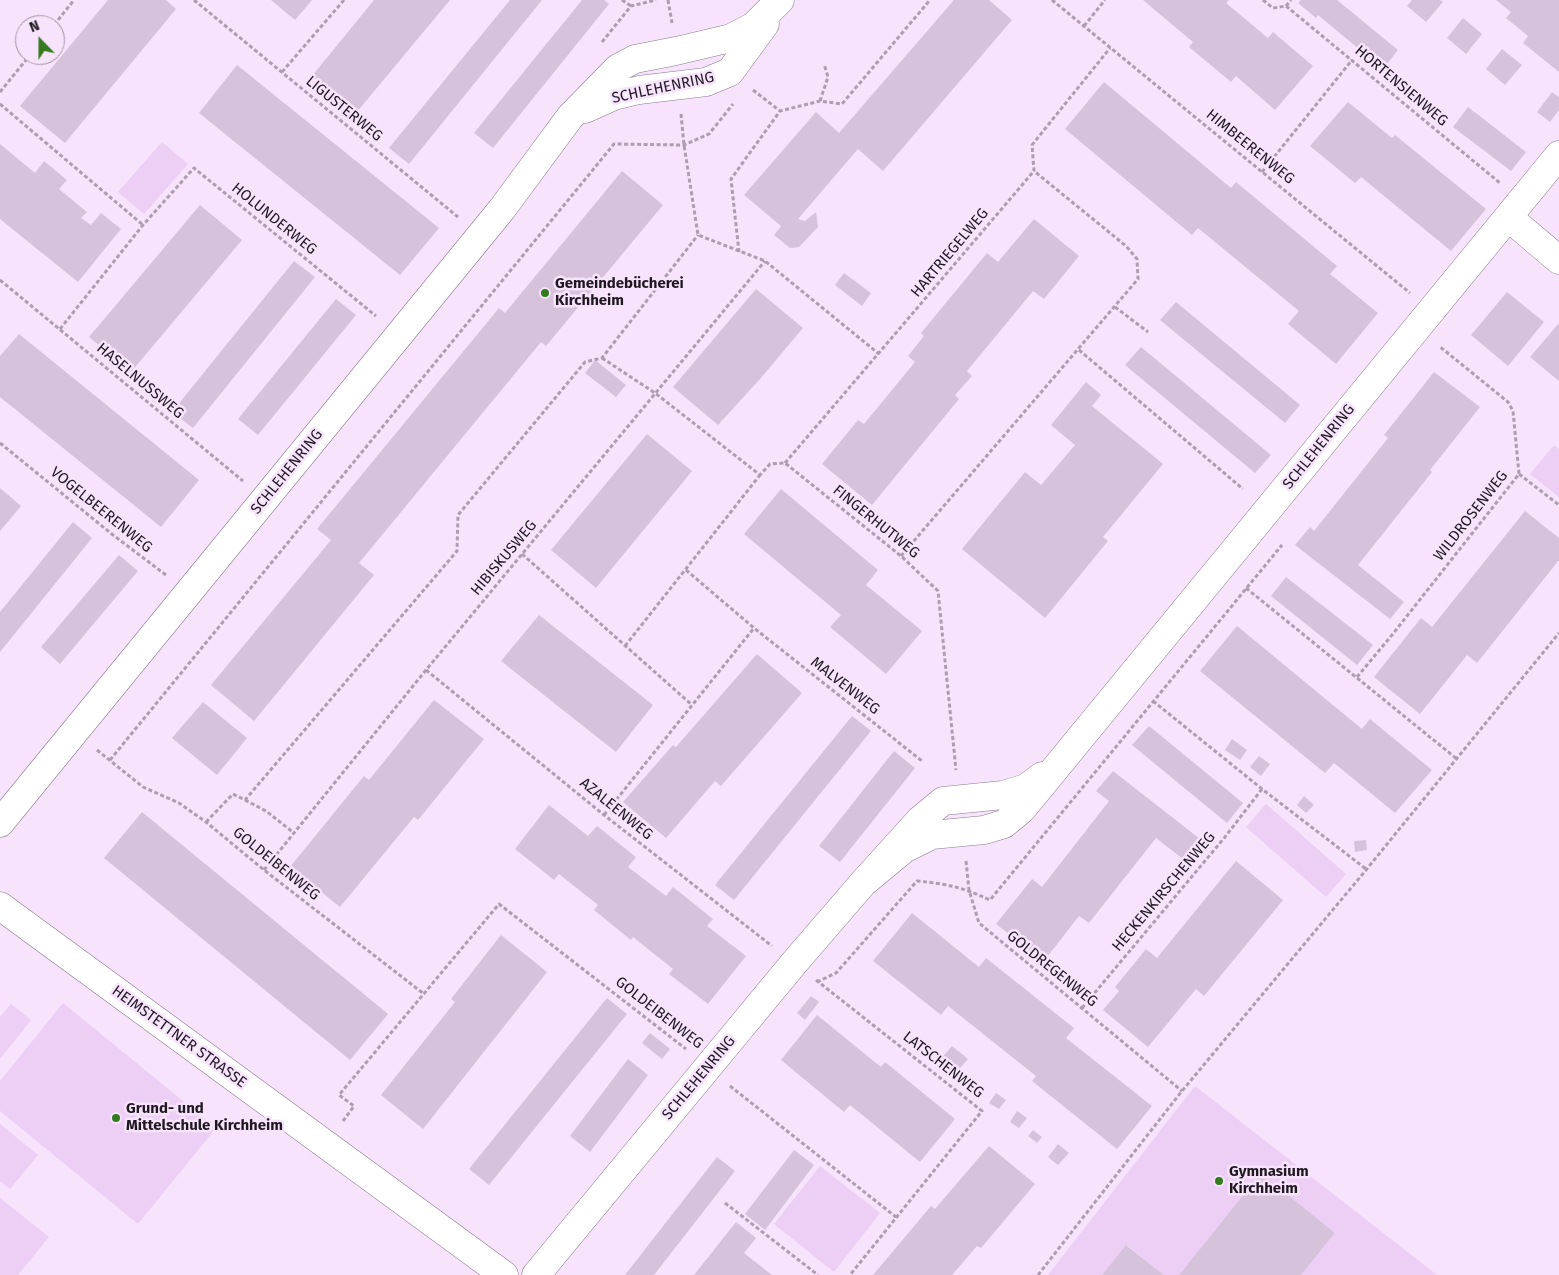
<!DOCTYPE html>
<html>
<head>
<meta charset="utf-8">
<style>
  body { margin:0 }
  #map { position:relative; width:1559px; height:1275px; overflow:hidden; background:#f7e3fc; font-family:"Fira Sans",sans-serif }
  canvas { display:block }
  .north { position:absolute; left:15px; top:15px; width:50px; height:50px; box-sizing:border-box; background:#f7e3fc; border:1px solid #a192a4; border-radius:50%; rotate:338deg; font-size:14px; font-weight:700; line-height:20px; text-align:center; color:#1f1821 }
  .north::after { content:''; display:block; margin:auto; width:18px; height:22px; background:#347a1e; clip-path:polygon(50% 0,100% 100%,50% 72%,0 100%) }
</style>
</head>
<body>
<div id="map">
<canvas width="1559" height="1275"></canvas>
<div class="north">N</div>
</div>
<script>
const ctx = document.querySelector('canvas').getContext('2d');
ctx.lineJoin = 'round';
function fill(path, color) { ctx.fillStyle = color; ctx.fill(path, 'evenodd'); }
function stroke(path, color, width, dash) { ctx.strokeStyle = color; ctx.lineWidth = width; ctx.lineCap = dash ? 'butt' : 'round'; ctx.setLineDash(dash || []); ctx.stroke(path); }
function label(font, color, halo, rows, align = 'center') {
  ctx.font = font + ' "Fira Sans",sans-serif'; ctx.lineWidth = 5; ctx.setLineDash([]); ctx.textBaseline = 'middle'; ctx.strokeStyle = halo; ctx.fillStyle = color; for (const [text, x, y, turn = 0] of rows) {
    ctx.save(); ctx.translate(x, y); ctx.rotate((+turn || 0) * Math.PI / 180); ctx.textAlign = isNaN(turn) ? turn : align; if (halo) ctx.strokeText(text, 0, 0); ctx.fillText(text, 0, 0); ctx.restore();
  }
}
fill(new Path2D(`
  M162 142 188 164 144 214 118 192Z
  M1554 445 1559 449V497L1530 474Z
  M1266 804 1346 874 1326 897 1246 827Z
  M63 1003 216 1128 138 1224 0 1111V1081Z
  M11 1004 31 1020 0 1059V1017Z
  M1195 1086 1437 1275H1301L1335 1233 1261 1173 1179 1275H1164L1127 1245 1102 1275H1048Z
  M0 1124 38 1155 10 1189 0 1181Z
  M820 1166 880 1213 834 1272 774 1224Z
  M0 1198 49 1237 18 1275H0Z`), '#edcef5');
fill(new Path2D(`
  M108 0H166L176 9 65 143 20 106Z
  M271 0H312L295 20Z
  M374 0H450L356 113 312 76Z
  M510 0H542L409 164 389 148Z
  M582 0H604L609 4 493 148 474 133Z
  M954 0H989L1012 20 883 171 858 149 798 219 805 221 816 212 818 227 799 247 790 248 774 235 781 226 744 195 816 112 839 133Z
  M1143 0H1229L1226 3 1268 38 1273 32 1313 66 1275 110 1236 76 1231 82 1189 47 1193 42Z
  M1301 0H1337L1398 50 1383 69 1318 15 1316 18 1298 3Z
  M1412 0H1440L1443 2 1426 22 1407 6Z
  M1496 0H1559V72L1523 43 1528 36 1506 18 1511 12Z
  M1463 18 1482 34 1466 54 1447 38Z
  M1502 49 1522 65 1505 85 1486 69Z
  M237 65 439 228 400 275 199 113Z
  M1104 82 1231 188 1236 182 1337 266 1330 274 1378 313 1336 364 1288 324 1299 311 1198 228 1192 235 1065 129Z
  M1552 92 1559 97V110L1550 122 1537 112Z
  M1348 102 1392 138 1395 135 1486 209 1451 251 1361 177 1355 183 1310 146Z
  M1468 107 1526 152 1511 171 1453 127Z
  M0 144 35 173 44 161 67 180 59 189 87 212 81 218 91 225 101 213 121 229 78 282 0 219Z
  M622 171 663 205 546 346 541 342 359 563 374 575 254 721 211 685 331 540 317 529 499 308 505 313Z
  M200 205 242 240 131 372 89 337Z
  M1034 219 1079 256 1044 299 1033 291 967 371 972 376 955 395 959 399 872 505 822 464 858 420 864 424 915 362 908 356 924 336 921 333 987 253 998 262Z
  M294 261 315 277 193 428 172 412Z
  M844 273 871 293 862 306 835 285Z
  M756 289 803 328 760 379 718 425 673 387Z
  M1507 292 1544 322 1508 366 1471 335Z
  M336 299 356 315 258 435 238 419Z
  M1176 302 1300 405 1285 423 1160 320Z
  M1559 323V381L1530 357Z
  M19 334 199 480 161 527 0 397V356Z
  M1141 347 1271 455 1255 473 1125 365Z
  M595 360 626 385 616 397 585 373Z
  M1434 372 1480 407 1430 470 1432 472 1358 565 1404 602 1390 619 1295 545 1310 527 1314 531 1388 438 1384 435Z
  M1086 382 1101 395 1092 406 1163 464 1103 537 1108 541 1045 618 962 549 1025 472 1041 485 1075 445 1051 425Z
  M647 434 692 471 596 588 551 550Z
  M0 488 21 506 0 531Z
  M781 489 878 570 866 585 922 631 886 674 830 627 841 615 744 534Z
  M1525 511 1559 538V560L1477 663 1467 655 1420 714 1374 677 1421 618 1432 627Z
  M73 522 92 538 0 652V612Z
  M119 555 138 571 60 664 41 647Z
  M1286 577 1373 645 1357 665 1271 596Z
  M539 615 653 705 616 752 501 661Z
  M1237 626 1362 729 1370 719 1432 770 1395 813 1334 763 1325 773 1200 671Z
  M757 654 802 693 721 786 715 781 666 838 623 802 673 745 676 747Z
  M434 700 484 739 418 820 414 817 340 907 290 867 364 776 369 780Z
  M203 702 247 738 217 775 172 738Z
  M852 716 871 731 734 900 715 885Z
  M1149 726 1243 803 1227 823 1132 745Z
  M1232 739 1247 750 1240 760 1225 750Z
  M894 751 915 768 840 862 819 846Z
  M1259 756 1270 764 1261 776 1250 767Z
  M1113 771 1209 846 1192 866 1156 838 1089 923 1079 916 1044 961 996 924 1032 879 1042 887 1109 801 1096 791Z
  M1304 796 1314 805 1306 813 1297 805Z
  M549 805 588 836 597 826 636 857 628 867 666 896 673 887 713 919 707 926 746 956 708 1004 669 974 673 969 633 937 631 940 594 910 598 905 559 874 554 880 515 849Z
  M142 812 388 1014 350 1060 104 858Z
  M1366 840 1367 850 1355 852 1354 841Z
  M1236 861 1283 900 1204 996 1196 989 1148 1047 1103 1010 1119 991 1115 987 1146 949 1157 958Z
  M912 913 979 967 986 958 1074 1028 1066 1038 1152 1106 1117 1149 1032 1081 1036 1076 948 1006 941 1015 873 961Z
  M501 935 547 972 423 1129 381 1095 455 1002 451 999Z
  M811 996 819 1002 805 1020 797 1013Z
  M607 998 627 1014 489 1185 469 1169Z
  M817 1015 881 1067 885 1062 955 1119 920 1162 850 1105 844 1112 781 1060Z
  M650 1033 670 1049 662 1059 642 1043Z
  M952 1046 968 1059 954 1075 938 1062Z
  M628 1059 648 1075 590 1152 570 1136Z
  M996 1093 1006 1100 999 1109 989 1103Z
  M1017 1111 1027 1118 1019 1128 1010 1122Z
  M1033 1130 1042 1137 1037 1143 1028 1136Z
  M1058 1144 1069 1153 1058 1165 1048 1157Z
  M989 1146 1035 1184 981 1248 977 1246 952 1275H873L931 1206 935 1209Z
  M794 1150 814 1165 765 1230 745 1214Z
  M717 1157 735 1171 654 1275H625Z
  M1261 1173 1335 1233 1301 1275H1179Z
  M736 1222 756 1238 744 1253 772 1275H694Z
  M1126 1245 1164 1275H1102Z`), '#d6c2db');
const street = new Path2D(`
  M585 109 614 96 639 90 706 82 730 72 765 24
  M1508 217 1559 260
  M0 823 502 209 570 117 618 68 635 59 676 51 731 38 754 26 780 0
  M863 883 904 849 932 835 984 830 1004 824 1022 809 1559 155
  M0 906 504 1275
  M536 1275 794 963 863 883 920 820 943 801 1003 795 1026 788 1042 776`);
stroke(street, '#8a788f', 29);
stroke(new Path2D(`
  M194 0 458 217
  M622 0 631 6
  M668 0 672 23
  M1052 0 1410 293
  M1263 0 1273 8 1286 6 1500 183
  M1286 6 1291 0
  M54 25 74 0
  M1084 26 1105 0
  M602 42 631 6 656 0
  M282 72 344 0
  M753 90 780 111
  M0 92 30 55
  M820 101 828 77 824 64
  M0 104 143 225
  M681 114 684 145 698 235 765 261 879 354
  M1262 172 1352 60
  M739 252 731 179 780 111 820 101 842 104 930 0
  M0 280 243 481
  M1115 307 1148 332
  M60 329 143 225 194 168 376 316
  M1079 350 1243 489
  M602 358 655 393 760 475 770 464 785 463 901 556 938 591 956 770
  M0 443 113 535 166 575
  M785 463 1034 171 1032 145 1110 48
  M1519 474 1559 505
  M522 554 692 705
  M901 556 1138 279 1137 259 1126 246 1034 171
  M686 570 754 628 922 761
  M1246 588 1457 759
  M625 646 760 475
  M426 670 604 815 772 946
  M1357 677 1392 635 1519 474 1513 411 1508 402 1439 346
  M1153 701 1262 789 1366 869
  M97 750 143 787 179 803 206 822 264 870 424 994
  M110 760 614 144 684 145 709 134 733 104
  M245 800 266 811 294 833
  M604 815 754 628
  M206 822 233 794 245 800 457 551 458 515 585 362 602 358 698 235
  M966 861 969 890 979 923 1182 1091
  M264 870 426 670 765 261
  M816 980 982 1111 850 1275
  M817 982 836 973 917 881C947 884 962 887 990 900L1282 545
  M1082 1008 1225 837 1262 789
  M730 1086 896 1217
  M343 1121 354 1106 339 1095 499 904 686 1049
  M725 1203 818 1275
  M1038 1275 1182 1091 1366 870 1559 633`), '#ad9db1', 3, [4, 2.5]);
stroke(street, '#fff', 28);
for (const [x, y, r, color] of [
  [545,293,5,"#347a1e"],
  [116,1118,5,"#347a1e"],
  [1219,1181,5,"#347a1e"]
]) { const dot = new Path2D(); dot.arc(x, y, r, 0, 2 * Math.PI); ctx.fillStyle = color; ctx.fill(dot); stroke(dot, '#f7e3fc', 2); }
label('15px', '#1f1821', '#f7e3fc', [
  ["HORTENSIENWEG",1401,86,40],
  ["SCHLEHENRING",663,88,-12],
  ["LIGUSTERWEG",344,109,39],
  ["HIMBEERENWEG",1250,147,39],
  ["HOLUNDERWEG",274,219,39],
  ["HARTRIEGELWEG",950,253,-50],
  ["HASELNUSSWEG",140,381,40],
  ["SCHLEHENRING",1319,447,-51],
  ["SCHLEHENRING",287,472,-51],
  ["VOGELBEERENWEG",101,510,39],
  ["WILDROSENWEG",1471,516,-52],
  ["FINGERHUTWEG",876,522,39],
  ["HIBISKUSWEG",504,558,-50],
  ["MALVENWEG",845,686,38],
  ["AZALEENWEG",616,809,39],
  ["GOLDEIBENWEG",276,864,39],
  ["HECKENKIRSCHENWEG",1164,892,-50],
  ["GOLDREGENWEG",1052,969,39],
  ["GOLDEIBENWEG",659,1013,38],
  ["HEIMSTETTNER STRASSE",179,1037,36],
  ["LATSCHENWEG",943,1065,38],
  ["SCHLEHENRING",699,1078,-50]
]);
label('bold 15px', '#1f1821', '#f7e3fc', [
  ["Gemeindebücherei",555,284],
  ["Kirchheim",555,301],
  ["Grund- und",126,1109],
  ["Mittelschule Kirchheim",126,1126],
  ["Gymnasium",1229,1172],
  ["Kirchheim",1229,1189]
], 'left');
</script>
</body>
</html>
